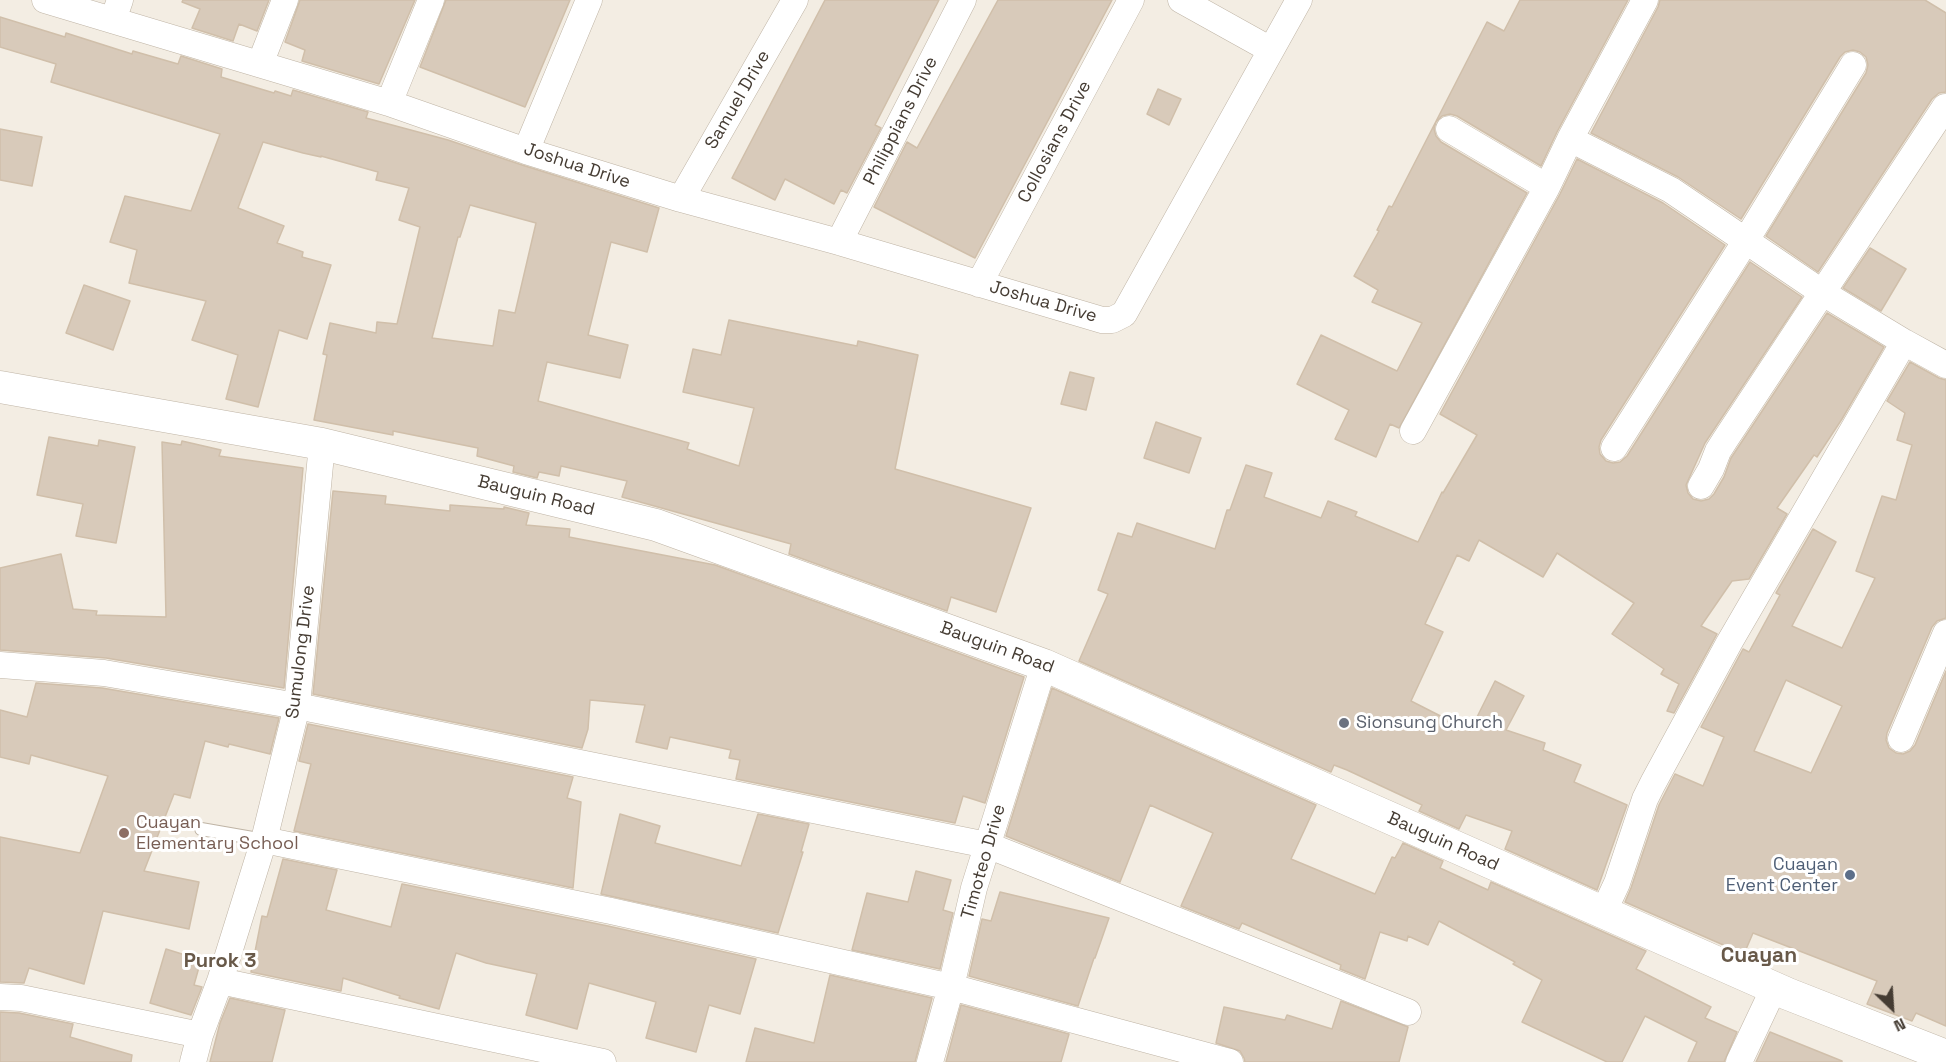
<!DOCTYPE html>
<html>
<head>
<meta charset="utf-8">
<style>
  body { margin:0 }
  #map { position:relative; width:1946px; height:1062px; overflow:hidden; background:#f3ede3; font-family:"Space Grotesk",sans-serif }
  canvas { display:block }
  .north { position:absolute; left:1862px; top:978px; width:60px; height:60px; -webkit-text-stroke:4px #fff; paint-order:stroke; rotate:155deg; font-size:16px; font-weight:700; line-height:24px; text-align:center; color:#453c33 }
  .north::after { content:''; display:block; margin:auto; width:21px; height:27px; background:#453c33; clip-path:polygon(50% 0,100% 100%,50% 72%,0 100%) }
</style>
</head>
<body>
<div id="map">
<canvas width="1946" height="1062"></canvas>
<div class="north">N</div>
</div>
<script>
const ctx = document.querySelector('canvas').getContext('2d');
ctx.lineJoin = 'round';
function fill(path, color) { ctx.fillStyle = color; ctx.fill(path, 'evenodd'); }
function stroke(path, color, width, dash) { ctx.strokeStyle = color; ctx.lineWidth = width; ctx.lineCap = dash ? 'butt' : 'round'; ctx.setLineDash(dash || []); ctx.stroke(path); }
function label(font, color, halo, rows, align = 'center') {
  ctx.font = font + ' "Space Grotesk",sans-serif'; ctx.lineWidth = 6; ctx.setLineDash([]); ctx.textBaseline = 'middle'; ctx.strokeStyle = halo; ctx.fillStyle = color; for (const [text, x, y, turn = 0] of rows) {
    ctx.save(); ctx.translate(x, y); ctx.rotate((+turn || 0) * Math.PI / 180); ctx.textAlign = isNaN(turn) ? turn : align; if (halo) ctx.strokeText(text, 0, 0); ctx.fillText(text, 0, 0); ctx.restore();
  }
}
const building = new Path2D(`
  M183 0H269L257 31 239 24 233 41 192 28 200 9 182 2Z
  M300 0H415L379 84 302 61 305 50 285 42Z
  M446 0H570L525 107 420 67Z
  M825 0H939L875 125 881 128 847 193 841 190 834 204 785 179 775 200 732 178Z
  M998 0H1112L975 258 874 207 907 142 917 148Z
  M1520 0H1628L1557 132 1541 166 1457 116 1450 114 1442 116 1436 122 1434 129 1436 136 1441 142 1527 193 1399 428 1390 424 1376 457 1335 439 1349 410 1297 384 1321 335 1397 371 1422 323 1372 302 1378 290 1354 276 1379 231 1377 230 1389 206 1392 207 1487 22 1504 31Z
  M1660 0H1925L1946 13V92L1939 93 1932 99 1818 272 1766 236 1866 73 1868 65 1866 57 1860 52 1853 50 1845 52 1840 57 1741 219 1678 177 1591 133 1658 7Z
  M0 17 65 37 66 33 132 54 133 51 178 64 181 56 222 69 221 77 274 93 275 91 291 96 293 90 368 112 366 118 448 140 522 165 659 208 647 252 611 242 588 335 628 345 620 378 547 362 538 401 689 443 687 449 739 466 754 408 683 392 693 349 721 355 729 320 857 346 858 341 918 355 895 469 1031 508 996 612 951 597 947 611 789 554 791 544 622 497 627 481 561 466 559 476 539 472 537 478 513 472 514 466 477 456 478 448 393 431V435L314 420 327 355 323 354 330 323 376 333 377 322 397 324 420 227 399 220 409 188 376 180 378 172 321 156V157L303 153 263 142 238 208 284 226 277 243 303 252 302 257 331 265 307 339 279 330 258 407 226 399 238 355 192 340 206 301 129 283 137 250 110 242 125 196 191 211 220 134 51 82 56 64 0 47ZM470 205 536 223 515 313 499 310 493 346 432 338 458 237H460Z
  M1158 89 1181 99 1169 125 1147 114Z
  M0 129 42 137 32 186 0 180Z
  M1577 159 1663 203 1725 245 1601 440 1599 447 1600 454 1606 461 1613 463 1620 462 1627 456 1750 262 1802 297 1705 443 1686 485 1688 493 1693 499 1701 501 1709 499 1714 494 1724 477 1731 458 1827 313 1884 347 1842 419 1817 457 1814 455 1777 508 1787 514 1749 579 1732 581 1701 626 1717 634 1674 713 1667 711 1679 684 1661 674 1664 669 1612 634 1634 603 1557 553 1543 577 1479 540 1469 561 1457 555 1425 624 1443 632 1411 701 1470 731 1495 681 1524 696 1506 730 1545 743 1543 750 1581 765 1574 782 1627 805 1597 890 1505 849 1512 831 1466 815 1459 829 1419 811 1422 805 1347 770 1334 765 1331 772 1079 661 1108 594 1098 590 1118 533 1132 537 1137 523 1215 549 1227 510H1230L1246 465 1272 473 1264 497 1321 518 1328 501 1357 512 1355 516 1418 542 1442 492 1443 493 1477 435 1440 414 1560 194Z
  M1870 248 1906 269 1881 311 1843 288Z
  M84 285 130 301 113 350 66 333Z
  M1910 362 1939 378 1946 380V618L1937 621 1932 627 1887 733 1886 740 1889 748 1896 753 1903 754 1910 751 1915 745 1946 671V1026L1916 1013 1912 1021 1867 1004 1877 981 1753 933 1744 954 1625 902 1631 888 1659 805 1675 774 1703 786 1724 737 1701 727 1743 649 1749 652 1780 595 1776 593 1813 529 1836 542 1792 626 1842 648 1875 578 1856 571 1882 496 1896 500 1912 445 1897 440 1905 413 1887 401ZM1786 680 1842 706 1811 773 1754 751Z
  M1070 372 1094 378 1086 410 1061 404Z
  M1156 422 1201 438 1189 473 1144 458Z
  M49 437 98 446 99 440 135 447 116 543 76 536 83 504 37 495Z
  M182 441 221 450 219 456 303 468 284 688 106 658 0 650V568L61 554 73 609 97 611 96 615 166 617 162 442 181 445Z
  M333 491 386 496 385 504 450 511V505L504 509V507L529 513 526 525 570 529 569 537 715 565 1024 677 985 803 963 796 955 823 736 779 740 760 729 758 731 750 670 737 667 749 636 742 645 705 590 700 588 729 582 748 313 694Z
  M36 683 102 688 279 718 270 754 229 744 228 747 205 741 190 798 174 794 144 871 199 882 189 929 103 911 84 984 29 968 24 983 0 982V837L80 853 108 776 31 755 29 764 0 757V710L27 717Z
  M1052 688 1316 805 1291 859 1375 894 1392 857 1395 858 1403 843 1443 861 1440 868 1488 890 1491 882 1646 951 1636 969 1711 1007 1705 1018 1737 1032 1724 1062H1688L1697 1042 1645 1016 1622 1062H1607L1522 1022 1542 980 1513 964 1515 962 1439 921 1428 945 1408 936 1407 941 1380 932 1365 979 1340 969 1341 965 1242 923 1239 929 1181 906 1213 833 1150 805 1120 882 1006 836Z
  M308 724 573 777 567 798 581 802 573 888 294 831 311 764 299 761Z
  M620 814 660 826 655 843 741 866 758 814 809 824 801 852H803L778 933 601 894Z
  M283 859 337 870 326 910 391 927 402 884 608 926 756 959 740 1014 709 1005 696 1052 646 1038 656 1002 589 983 577 1029 526 1015 537 974 486 963 456 953 439 1009 399 998 400 996 343 978 341 991 251 972 262 916 267 917Z
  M916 871 951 880 943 910 953 913 940 969 852 950 867 893 908 902Z
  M1000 892 1109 918 1095 958H1094L1078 1006 969 976 982 919 991 921Z
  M166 949 201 960 194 985 202 987 191 1015 150 1003Z
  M830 975 932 998 915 1062H746L755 1028 814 1043Z
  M230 998 285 1010 272 1062H210L220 1023Z
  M1341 1001 1408 1027 1399 1062H1245L1244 1058 1240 1051 1216 1043 1224 1007 1285 1020 1287 1015 1332 1029Z
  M961 1005 1069 1034 1061 1062H946Z
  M0 1012 19 1013 73 1024 70 1037 132 1055 131 1062H0Z
  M1770 1032 1842 1061V1062H1756Z`);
fill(building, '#d8caba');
stroke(building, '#d0bfaa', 1.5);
const service = new Path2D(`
  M201 829 264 840`);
const minor = new Path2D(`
  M45 0 389 103 526 151 681 199 839 242 1102 320H1112L1124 314 1299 0
  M1181 0 1271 50
  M113 20 120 0
  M260 64 285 0
  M389 103 431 0
  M1449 129 1547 187
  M1570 139 1671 190 1823 293 1904 342 1946 365
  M526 151 589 0
  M681 199 795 0
  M839 242 963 0
  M979 284 1131 0
  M1413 431 1547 187 1570 139 1645 0
  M1614 448 1745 242 1853 65
  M1701 486 1711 469 1718 451 1725 440 1945 107
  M0 665 104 673 297 706 987 845 1408 1012
  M1901 739 1946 633
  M264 840 611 911 951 987 1230 1062
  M1603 913 1617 883 1645 799 1653 783 1729 643 1904 342
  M220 981 603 1062
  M0 997 21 998 200 1035
  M193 1062 200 1035 220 981 264 840 297 706 322 444
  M930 1062 951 987 974 888 1044 665
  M1739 1062 1774 988`);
const tertiary = new Path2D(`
  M0 387 322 444 656 525 1044 665 1788 994 1946 1056`);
stroke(service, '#bfb4a5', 14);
stroke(minor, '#bfb4a5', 27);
stroke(tertiary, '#bfb4a5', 33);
stroke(service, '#fff', 12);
stroke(minor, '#fff', 26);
stroke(tertiary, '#fff', 32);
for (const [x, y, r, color] of [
  [1344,723,6,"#6b7280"],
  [124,833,6,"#8d6e63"],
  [1850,875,6,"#5c6f8a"]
]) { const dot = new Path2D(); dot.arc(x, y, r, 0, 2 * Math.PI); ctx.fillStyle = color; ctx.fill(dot); stroke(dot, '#fff', 2); }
label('18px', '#453c33', '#fff', [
  ["Samuel Drive",738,100,-60],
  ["Philippians Drive",901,121,-63],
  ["Collosians Drive",1055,142,-62],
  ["Joshua Drive",577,166,18],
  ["Joshua Drive",1043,302,16],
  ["Bauguin Road",536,496,14],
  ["Bauguin Road",997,648,20],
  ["Sumulong Drive",301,652,-83],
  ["Bauguin Road",1443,842,24],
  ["Timoteo Drive",984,862,-74]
]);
label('18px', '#5b616d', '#fff', [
  ["Sionsung Church",1356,723]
], 'left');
label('18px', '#785e54', '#fff', [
  ["Cuayan",136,823],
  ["Elementary School",136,844]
], 'left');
label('18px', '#4e5e75', '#fff', [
  ["Cuayan",1838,865],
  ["Event Center",1838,886]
], 'right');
label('bold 20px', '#685949', '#fff', [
  ["Purok 3",220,962]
]);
label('bold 21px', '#685949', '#fff', [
  ["Cuayan",1759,956]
]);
</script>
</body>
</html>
